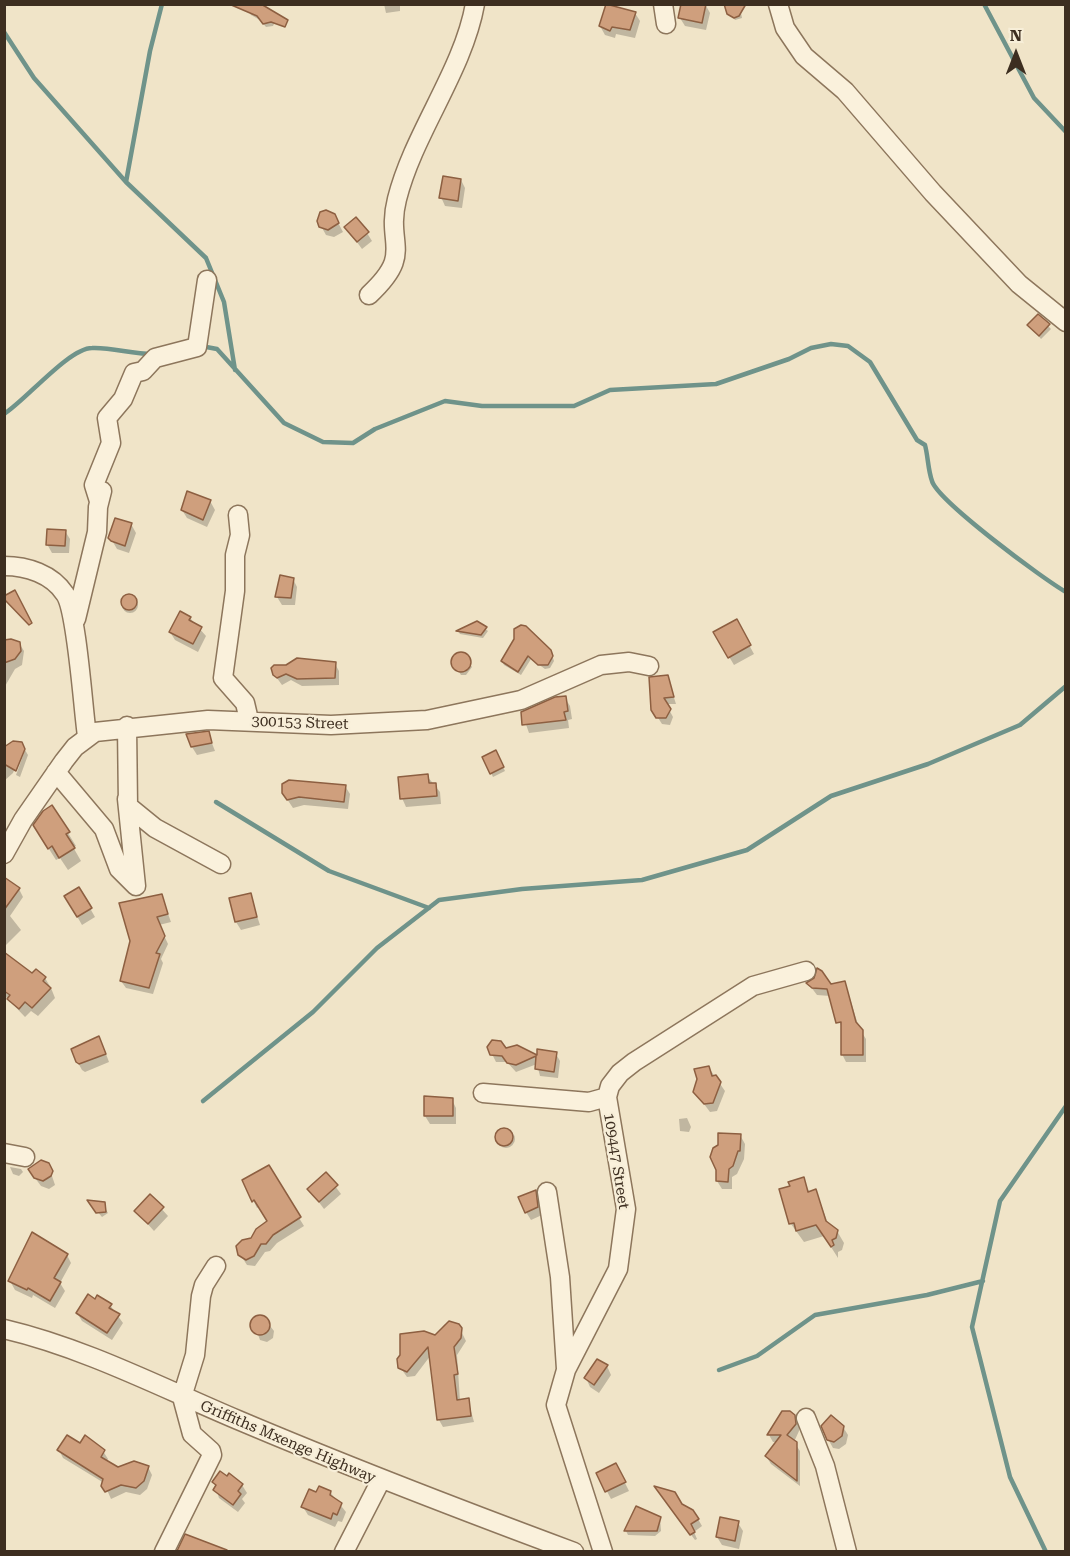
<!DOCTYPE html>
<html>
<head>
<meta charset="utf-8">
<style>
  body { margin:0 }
  #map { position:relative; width:1070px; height:1556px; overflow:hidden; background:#f0e4c8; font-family:"Roboto Serif",serif }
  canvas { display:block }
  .frame { position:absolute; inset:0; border:6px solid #3d2e20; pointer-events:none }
  .north { position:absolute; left:986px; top:24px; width:60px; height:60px; -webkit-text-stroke:4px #f7eed8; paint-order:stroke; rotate:0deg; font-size:16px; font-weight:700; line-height:24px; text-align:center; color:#3d2e20 }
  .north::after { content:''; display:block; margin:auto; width:21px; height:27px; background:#3d2e20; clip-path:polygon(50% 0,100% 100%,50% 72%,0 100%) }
</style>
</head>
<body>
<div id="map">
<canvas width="1070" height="1556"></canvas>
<div class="frame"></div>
<div class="north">N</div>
</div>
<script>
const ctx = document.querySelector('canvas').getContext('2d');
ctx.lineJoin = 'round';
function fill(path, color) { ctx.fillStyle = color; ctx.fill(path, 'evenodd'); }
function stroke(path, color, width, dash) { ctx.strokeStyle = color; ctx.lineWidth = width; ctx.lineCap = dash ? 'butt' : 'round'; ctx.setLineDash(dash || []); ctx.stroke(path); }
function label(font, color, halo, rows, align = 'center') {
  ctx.font = font + ' "Roboto Serif",serif'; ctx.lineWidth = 4.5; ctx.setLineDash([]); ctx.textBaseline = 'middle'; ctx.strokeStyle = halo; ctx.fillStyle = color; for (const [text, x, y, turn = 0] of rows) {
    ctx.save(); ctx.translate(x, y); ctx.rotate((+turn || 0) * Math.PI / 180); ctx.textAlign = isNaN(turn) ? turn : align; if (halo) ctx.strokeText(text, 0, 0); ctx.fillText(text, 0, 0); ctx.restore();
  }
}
fill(new Path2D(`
  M384 4H400V11L386 13Z
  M705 4 710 13 706 30 685 26 680 18Z
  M246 7 275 22 273 26 266 27 260 20 251 15Z
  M740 8 742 18 735 20 727 9Z
  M635 13 640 21 635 38 616 34 615 38 605 35 600 26Z
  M461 180 465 188 462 208 445 206 441 197Z
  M334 215 343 232 334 237 326 235 321 226Z
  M346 227 367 233 372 241 362 249Z
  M1038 316 1051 329 1041 339 1029 325Z
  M210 501 215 510 207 527 187 518 182 510Z
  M131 524 136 533 129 553 117 549 110 537Z
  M65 531 70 539 69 553H52L47 544Z
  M293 579 297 587 295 605H282L277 597Z
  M122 605a8 8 0 1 1 16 0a8 8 0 1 1-16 0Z
  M190 618 206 636 198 652 175 640 170 632Z
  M736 621 754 654 734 665 715 633Z
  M477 623 488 631 483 638 460 634 458 631Z
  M516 639 552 655 554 661 550 668 545 669 531 659 521 675 504 665 502 661Z
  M19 643 24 651 22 665 15 669 4 688V644Z
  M462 653 472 667 466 675H461L454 664 456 656Z
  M335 664 339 671V685L302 686 291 680 282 685 274 674Z
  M667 676 676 704H666L673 717 670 725 662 724 653 710Z
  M565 698 570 706 572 719 568 720 569 728 529 733 522 713Z
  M208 733 215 751 197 755 192 747Z
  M23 748 13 773 4 781V749Z
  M25 750 28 755 20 777 16 775Z
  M496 752 505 771 493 777 484 758Z
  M427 776 440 792 441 804 406 807 402 798Z
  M345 786 350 794 348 809 304 805 293 808 283 793Z
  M52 807 76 846 73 847 81 861 68 870 60 858 56 860 42 838Z
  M4 879 19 889 23 897 10 916 21 930 4 947Z
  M79 889 95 917 82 925 66 897Z
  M161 895 171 922 159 925 168 944 161 959 163 963 153 994 126 988 121 981Z
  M250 895 260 925 241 930 236 922Z
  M4 954 32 975 45 978 51 988 55 998 38 1016 31 1011 25 1017 4 995Z
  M845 982 859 1028 866 1039V1062H846L842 1054 843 1031 830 996 817 995 808 983 830 986Z
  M103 1046 109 1062 85 1072 82 1070 77 1061Z
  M517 1047 538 1057 556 1054 560 1061 558 1078 540 1076 537 1064 516 1072 507 1062H496L492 1054Z
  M709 1068 725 1091 717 1111 710 1112 695 1092Z
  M452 1100 456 1108V1124H430L425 1116Z
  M687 1118 691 1127 689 1132 680 1131 679 1119Z
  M497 1139a9 9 0 1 1 18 0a9 9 0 1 1-18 0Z
  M740 1135 745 1144 744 1159 737 1174 732 1177V1189H722L717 1181Z
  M48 1164 55 1185 49 1189 41 1186 35 1178Z
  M10 1167 21 1169 23 1172 19 1176 13 1174Z
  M268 1167 304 1226 277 1243 270 1251 265 1252 255 1266 247 1265 238 1251 269 1222 259 1207 257 1208 244 1181Z
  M326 1174 341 1194 324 1209 309 1189Z
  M803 1179 810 1193 816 1191 829 1226 837 1231 844 1243 842 1250 838 1252V1258L824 1236 804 1242 791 1224 781 1190Z
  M535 1192 539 1200 542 1215 531 1220 526 1212Z
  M150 1196 168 1216 154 1231 136 1211Z
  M101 1202 108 1213 102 1217 91 1204Z
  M67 1255 71 1263 60 1283 65 1291 55 1308 33 1295 32 1298 15 1290 10 1281Z
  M96 1301 110 1305 123 1323 112 1340 82 1321 77 1313Z
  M263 1317 274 1331 273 1338 267 1342 260 1340 253 1321Z
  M454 1323 458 1325 466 1341 457 1355 460 1401 468 1400 474 1422 443 1427 439 1420 431 1355 415 1376 407 1377 398 1364 435 1336 445 1324Z
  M607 1366 611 1375 599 1393 590 1387 586 1378Z
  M783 1413 794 1416 799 1424V1431L794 1442 800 1451V1486L771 1464 766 1456 778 1442H773L769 1435Z
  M843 1427 848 1435 846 1444 839 1449 833 1448 828 1439Z
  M80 1445 103 1451 108 1459 106 1462 118 1469 148 1467 152 1475 147 1489 140 1495 126 1492 111 1499 104 1483 63 1458 59 1450Z
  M620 1473 629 1491 611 1499 598 1474Z
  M214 1482 242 1485 247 1493 242 1499 245 1503 238 1512 219 1498Z
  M330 1492 346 1512 342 1522 338 1521 335 1527 308 1515 303 1507 317 1494Z
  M660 1493 681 1505 698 1519 702 1526 694 1532 697 1539 695 1540Z
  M636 1508 660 1518 661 1531 655 1536 628 1535 626 1531Z
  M738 1523 743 1531 739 1549 722 1545 717 1537Z
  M215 1548 217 1552 179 1550Z`), '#0003');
stroke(new Path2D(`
  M984 4 1034 98 1066 132
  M4 32 34 78 126 182 206 258 224 302 235 370
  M126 182 150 51 162 4
  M201 346 217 349 284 423 323 442 353 443 375 429 445 401 482 406H574L610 390 716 384 789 359 811 348 831 344 848 346 870 362 917 440 925 445C928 456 928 470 932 481 938 501 1043 579 1066 592
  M4 414C26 400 69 348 92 348 111 347 132 354 152 354
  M216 802 329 871 429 908
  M203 1101 313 1012 377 948 439 900 522 889 642 880 747 850 831 796 928 764 1020 725 1066 686
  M719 1370 757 1356 815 1315 927 1295 983 1281
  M1046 1552 1010 1477 972 1327 1000 1201 1066 1106`), '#6f938a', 4.5);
const building = new Path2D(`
  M229 4H261L288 20 285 27 271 22 263 24 257 16Z
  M606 4 636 12 630 30 612 27 610 31 599 26Z
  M681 4H706L702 23 678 18Z
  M724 4H746L739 16 734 18 727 14Z
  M443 176 461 179 458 201 439 198Z
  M326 210 335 214 339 223 328 230 319 227 317 221 320 212Z
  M356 217 369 232 357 242 344 227Z
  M1038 314 1050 324 1039 336 1027 325Z
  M187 491 211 500 203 520 181 510Z
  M115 518 132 523 125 546 111 541 108 538Z
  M47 529 66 530 65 546 46 545Z
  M280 575 294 578 291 598 275 597Z
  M15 590 32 623 29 625 4 599V596Z
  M121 602a8 8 0 1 1 16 0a8 8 0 1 1-16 0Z
  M180 611 191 617 189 620 202 627 193 644 169 632Z
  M737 619 751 645 728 658 713 632Z
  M477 621 487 627 481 635 456 631Z
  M521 625 526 626 551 650 553 656 548 665H538L528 656 518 672 501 661 514 639V629Z
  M11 639 20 642 21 651 15 659 4 663V640Z
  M451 662a10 10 0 1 1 20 0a10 10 0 1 1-20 0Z
  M297 658 336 662 335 678 297 679 286 674 277 678 273 675 271 668 274 665H286Z
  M668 675 674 697 664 698 671 709 666 718H656L651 710 649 677Z
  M566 696 568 711 564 712 566 720 522 725 521 712 555 697Z
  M209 731 212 743 191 747 186 734Z
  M13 741 22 742 25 749 16 771 4 764V747Z
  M496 750 504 767 490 774 482 757Z
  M428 774 429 783H436L437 796 400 799 398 777Z
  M289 780 346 785 344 802 299 797 287 800 282 793V784Z
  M52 805 70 832 66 834 75 848 59 858 52 846 48 849 33 825 43 811Z
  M4 877 20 888 4 910Z
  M79 887 92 908 77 917 64 896Z
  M251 893 257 917 235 922 229 898Z
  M162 894 168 914 157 917 165 936 156 953 160 954 149 988 120 981 130 941 119 903Z
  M4 952 32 973 36 969 46 977 43 981 51 988 32 1008 25 1002 19 1009 7 999 10 995 4 991Z
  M817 968 822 971 831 984 845 981 856 1022 863 1030V1055H841V1022L836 1023 827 989 812 988 806 983 814 978Z
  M99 1036 106 1054 79 1064 76 1062 71 1049Z
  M492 1040 501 1041 506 1048 517 1045 537 1055V1049L557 1052 554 1072 535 1069 536 1056 516 1065 507 1063 502 1056 490 1055 487 1047Z
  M709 1066 712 1076 716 1075 721 1082 713 1103 704 1104 693 1092 697 1079 694 1069Z
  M424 1096 453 1098V1116H424Z
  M495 1137a9 9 0 1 1 18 0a9 9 0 1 1-18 0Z
  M718 1133 741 1134 740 1151H738L733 1166 729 1169 728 1182 716 1181V1170L710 1157 713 1148 718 1145Z
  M41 1160 49 1163 53 1171 51 1176 43 1181 34 1178 28 1169Z
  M269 1165 301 1217 273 1235 266 1244H261L254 1256 246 1260 238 1255 236 1246 242 1240 251 1238 256 1229 267 1221 254 1200 252 1202 242 1180Z
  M326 1172 338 1185 319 1202 307 1189Z
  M804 1177 808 1192 816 1189 826 1221 838 1230 836 1238 832 1240 834 1245 831 1247 816 1225 796 1231 794 1223 789 1224 779 1189 790 1186 788 1182Z
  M536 1190 538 1207 525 1213 518 1197Z
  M150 1194 164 1207 148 1224 134 1211Z
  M87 1200 105 1202 106 1212 96 1213Z
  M32 1232 68 1254 54 1278 61 1282 50 1301 28 1288 27 1290 8 1281Z
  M88 1294 95 1299 97 1295 112 1304 109 1308 120 1314 107 1333 76 1313Z
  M250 1325a10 10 0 1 1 20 0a10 10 0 1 1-20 0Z
  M449 1321 459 1324 462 1328 461 1338 454 1347 458 1374 454 1375 457 1400 469 1398 471 1416 437 1420 428 1347 407 1372 398 1368 397 1359 400 1355V1334L424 1331 435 1335Z
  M597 1359 608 1365 594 1385 584 1378Z
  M782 1411H790L795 1415 796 1424 787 1435 797 1442V1481L765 1456 781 1435H767Z
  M831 1415 844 1426 842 1436 834 1442 827 1440 821 1426Z
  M67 1435 80 1443 85 1435 105 1450 101 1457 118 1467 134 1461 149 1466 144 1481 136 1488 121 1485 105 1492 101 1486 103 1479 57 1450Z
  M616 1463 626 1482 605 1492 596 1473Z
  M220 1471 227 1476 229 1473 243 1484 238 1491 241 1494 233 1505 213 1490 216 1485 212 1482Z
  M319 1486 331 1491 330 1495 342 1503 337 1515 333 1513 331 1519 301 1507 309 1489 316 1492Z
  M654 1486 675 1492 682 1504 693 1510 699 1519 691 1524 695 1532 690 1535Z
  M636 1506 661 1517 657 1531H624Z
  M720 1517 739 1521 735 1541 716 1537Z
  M185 1534 227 1550V1551H177Z`);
fill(building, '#cf9f7d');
stroke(building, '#8d5f41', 1.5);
const minor = new Path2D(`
  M663 4 666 24
  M778 4 785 28 804 56 845 91 933 193 1019 284 1066 322
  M369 295C415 252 385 246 397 199 414 132 463 71 475 4
  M99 501 94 485 111 443 107 418 123 399 134 373 143 371 155 358 197 347 207 280
  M238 515 240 535 235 555V591L223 678 245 703 249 720
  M4 566C27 566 52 574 65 594 77 611 83 709 87 736
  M76 619 97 532 98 507 102 491
  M127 726 128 806 155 828 221 864
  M56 772 104 829 119 869 136 886 127 799
  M4 854 23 820 64 761 75 747 95 732 208 720 331 725 427 720 521 700 601 665 629 662 649 666
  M483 1093 589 1102 607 1097
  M4 1153 25 1157
  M547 1192 560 1277 566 1369
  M4 1329C85 1348 162 1388 238 1420 349 1467 461 1510 574 1552
  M806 1418 825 1466 847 1552
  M164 1552 212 1455 211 1451 192 1434 182 1397 195 1355 201 1296 204 1285 216 1266
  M344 1552 381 1480
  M603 1552 556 1405 566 1370 618 1269 626 1209 607 1097 610 1086 620 1073 634 1062 753 986 806 971`);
stroke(minor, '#8d765c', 21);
stroke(minor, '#faf1dc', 18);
label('15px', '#3d2e20', '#f7eed8', [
  ["300153 Street",300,723,2],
  ["109447 Street",616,1161,81],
  ["Griffiths Mxenge Highway",288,1442,23]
]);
</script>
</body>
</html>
